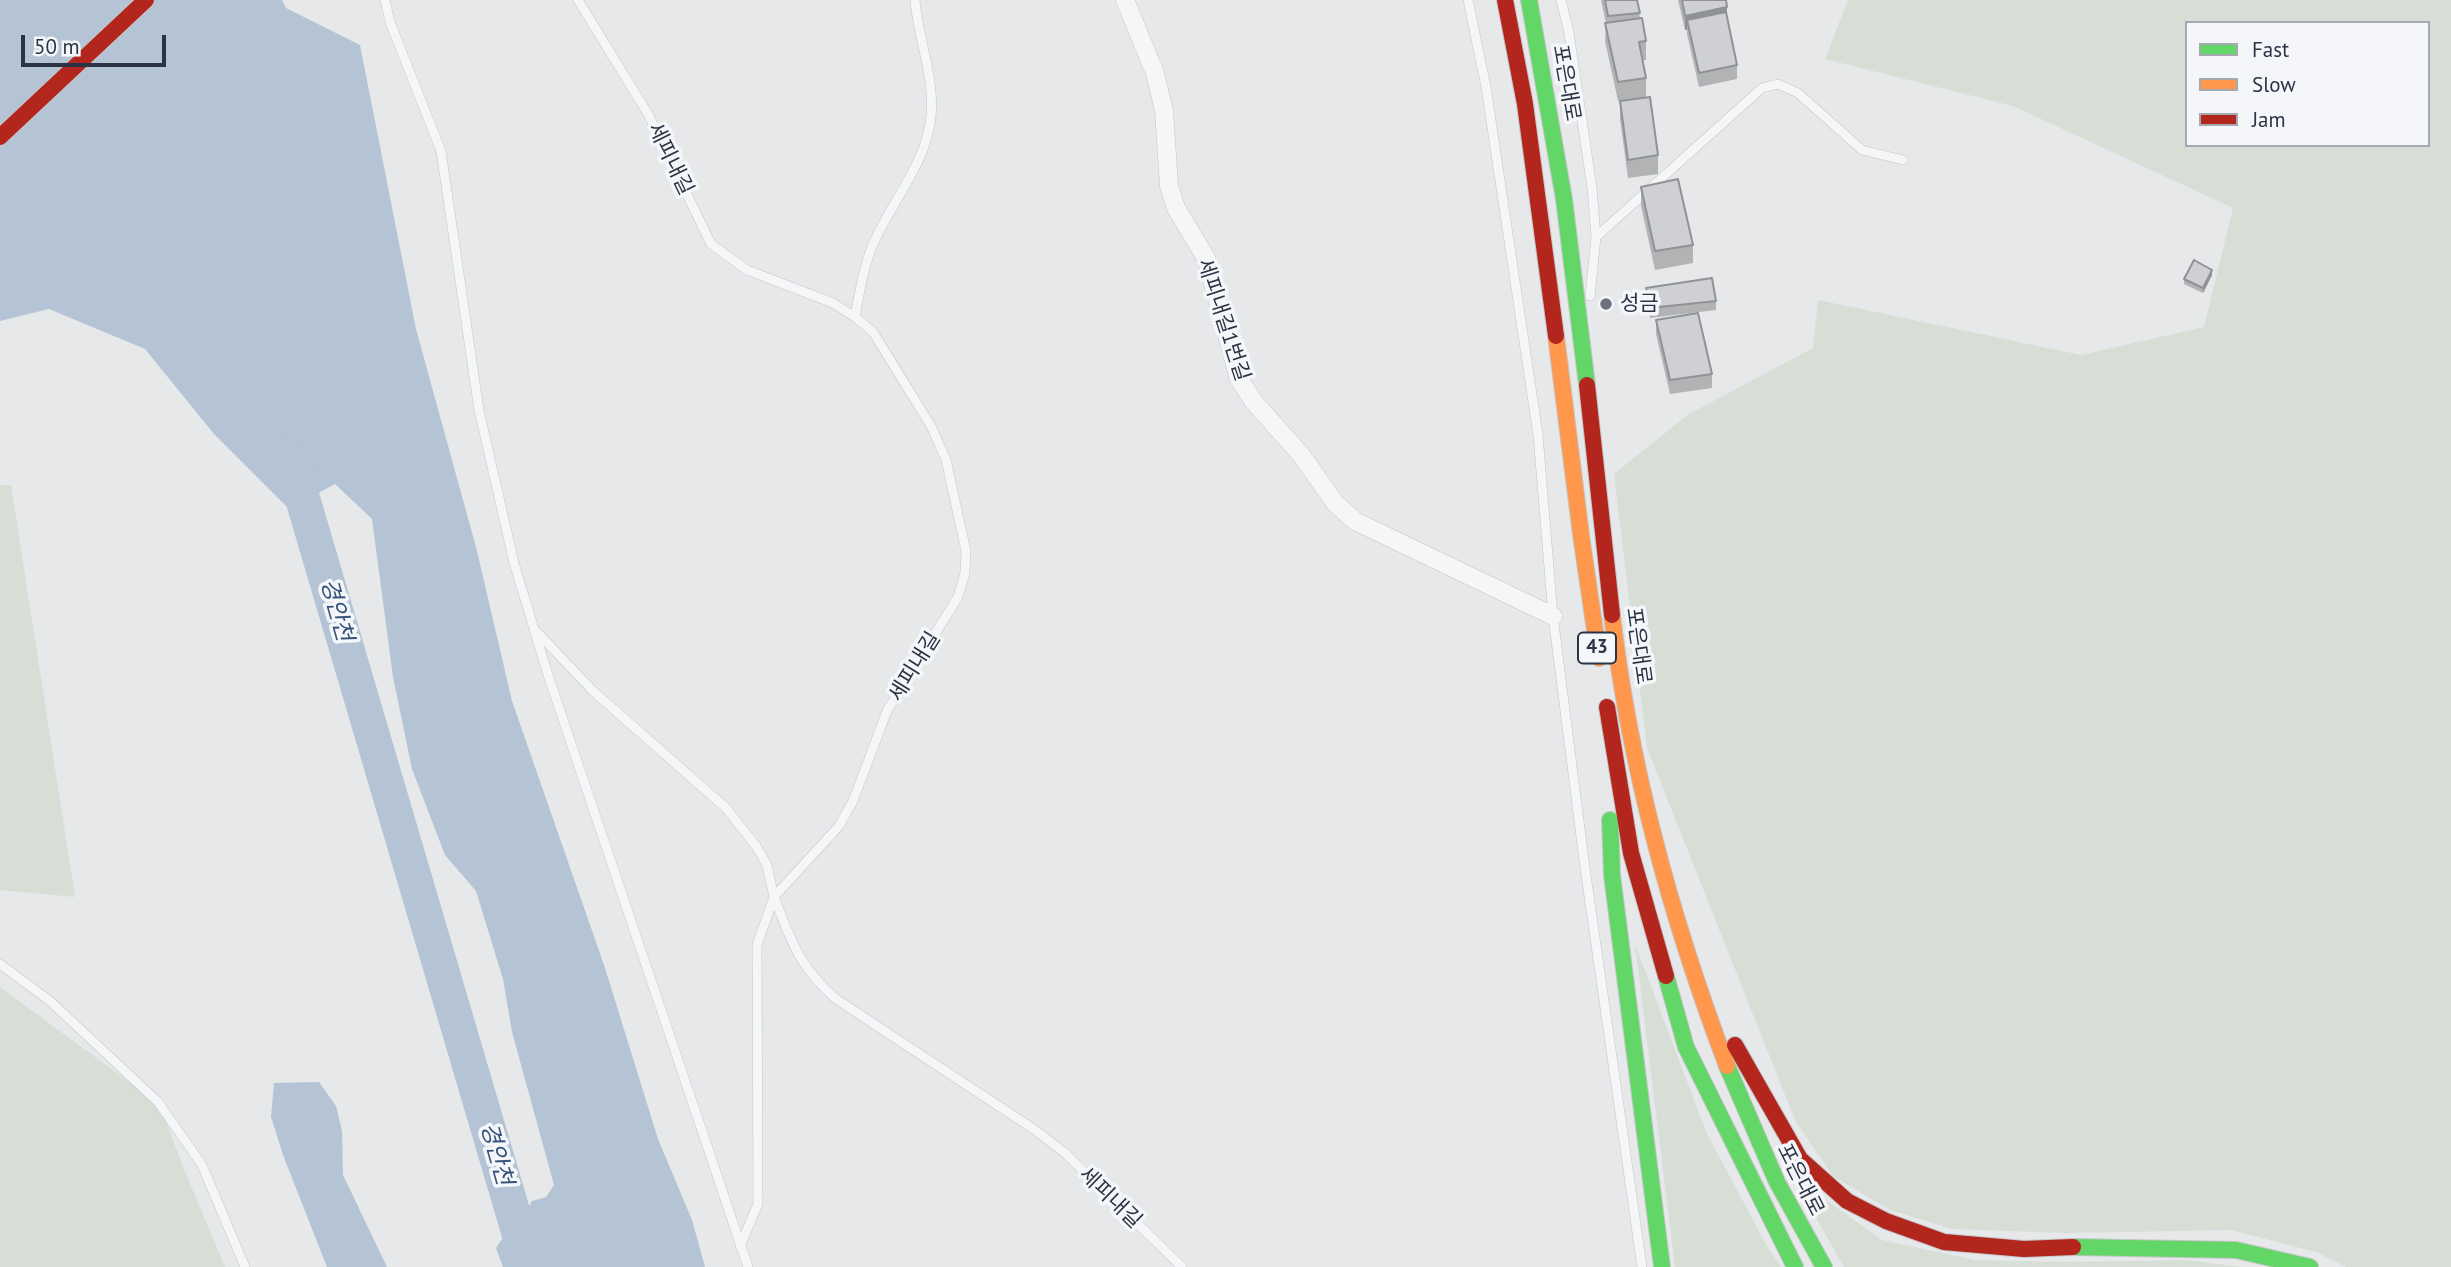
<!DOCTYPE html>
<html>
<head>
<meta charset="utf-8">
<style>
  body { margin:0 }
  #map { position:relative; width:2451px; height:1267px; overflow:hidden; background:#e6e8ea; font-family:"PT Sans",sans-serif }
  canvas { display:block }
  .legend { position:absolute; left:2185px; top:21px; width:245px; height:126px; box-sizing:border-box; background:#f4f6f9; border:2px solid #a4a8b1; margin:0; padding:9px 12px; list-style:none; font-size:21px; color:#2b3445 }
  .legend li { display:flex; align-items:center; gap:14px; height:35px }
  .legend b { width:35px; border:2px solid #a4a8b1 }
  .scale { position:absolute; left:21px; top:35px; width:145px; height:32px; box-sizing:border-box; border:4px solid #2b3445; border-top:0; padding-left:9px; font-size:21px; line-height:24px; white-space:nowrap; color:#2b3445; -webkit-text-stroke:5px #f4f6f9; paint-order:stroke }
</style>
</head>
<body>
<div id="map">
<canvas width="2451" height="1267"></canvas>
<ul class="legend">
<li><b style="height:9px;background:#63d668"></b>Fast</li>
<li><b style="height:9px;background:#ff974d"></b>Slow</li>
<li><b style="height:9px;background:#b3261e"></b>Jam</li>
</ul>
<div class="scale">50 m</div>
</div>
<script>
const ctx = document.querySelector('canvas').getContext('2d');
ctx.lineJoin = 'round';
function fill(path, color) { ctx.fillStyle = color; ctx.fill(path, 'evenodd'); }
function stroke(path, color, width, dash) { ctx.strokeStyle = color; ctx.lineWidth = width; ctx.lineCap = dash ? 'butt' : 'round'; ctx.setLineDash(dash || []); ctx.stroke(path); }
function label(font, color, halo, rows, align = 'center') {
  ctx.font = font + ' "PT Sans","Noto Sans KR",sans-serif'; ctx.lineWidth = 7; ctx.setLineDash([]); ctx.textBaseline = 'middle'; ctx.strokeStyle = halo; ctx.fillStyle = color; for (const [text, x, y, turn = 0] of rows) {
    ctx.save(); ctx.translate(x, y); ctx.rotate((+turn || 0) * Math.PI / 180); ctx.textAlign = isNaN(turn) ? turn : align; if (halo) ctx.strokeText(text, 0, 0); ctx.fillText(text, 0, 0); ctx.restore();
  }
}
fill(new Path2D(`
  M1848 0H2451V1267H2346L2316 1252 2231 1230 2067 1233 1952 1229 1890 1210 1833 1176 1795 1120 1647 748 1614 474 1689 414 1813 348 1818 300 2081 355 2204 327 2233 208 2013 106 1825 59ZM2187 23H2428V145H2187Z
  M0 485H11L75 897 0 890Z
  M1635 944 1707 1134 1767 1246 1781 1267H1675Z
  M0 987 160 1105 183 1167 225 1267H0Z
  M1797 1179 1882 1240 1974 1260 2061 1262 2188 1260 2241 1267H1844L1803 1195Z`), '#d6ded6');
fill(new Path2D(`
  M0 0H282L286 8 360 45 416 329 477 551 512 701 605 968 658 1139 692 1220 705 1267H503L496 1248C506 1231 524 1218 532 1201L546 1197 554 1185 512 1032 503 979 476 891 445 855 412 769 393 677 372 519 335 484 289 509 214 434 145 349 49 309 0 321Z
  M319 1082 336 1106 342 1131 343 1175 387 1267H327L283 1155 271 1117 274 1083Z`), '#b4c4d5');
stroke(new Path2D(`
  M290 456 529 1267`), '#b4c4d5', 35);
const lane = new Path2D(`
  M385 0 390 22 441 151 479 410 514 563 548 675 748 1267
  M578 0 648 114 711 244 747 270 833 303 855 317 873 332 931 426 946 460 966 551 965 573 958 597 887 711 853 801 839 826 774 897C792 943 798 965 836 999L1035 1130 1065 1153 1182 1267
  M1468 0 1486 87 1538 435 1553 616 1585 868 1642 1267
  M1561 0 1569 33 1592 188 1596 237 1590 296
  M1596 237 1762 88 1778 84 1798 93 1862 150 1903 160
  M855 317C859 294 863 270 871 249 889 204 926 166 931 117 935 77 918 39 915 0
  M535 630 593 691 726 808 756 846 767 865 774 897 757 945 758 1204 740 1246
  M0 964 50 1001 158 1102 202 1165 245 1267`);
const street = new Path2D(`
  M1125 0 1155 73 1164 111 1169 186 1176 208 1206 258 1239 379 1254 402 1302 456 1335 503 1355 521 1553 616`);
const fast = new Path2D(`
  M1529 0 1564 199 1587 385
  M1610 820 1612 875 1662 1267
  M1666 976 1686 1047 1795 1267
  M1727 1066 1777 1182 1824 1267
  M2073 1247 2236 1250 2310 1267`);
const slow = new Path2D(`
  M1556 336 1581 535 1599 658
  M1612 615C1630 769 1672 921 1727 1066`);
const jam = new Path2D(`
  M1505 0 1525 104 1556 336
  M0 137 146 0
  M1587 385 1612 615
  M1607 707 1631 853 1666 976
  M1735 1045 1800 1159 1847 1201 1886 1221 1944 1242 2024 1249 2073 1247`);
stroke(lane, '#c4c6c8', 10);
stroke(street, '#c4c6c8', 19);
stroke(fast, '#c4c6c8', 18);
stroke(slow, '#c4c6c8', 18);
stroke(jam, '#c4c6c8', 18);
stroke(lane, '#f5f6f7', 9);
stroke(street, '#f5f6f7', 18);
stroke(fast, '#63d668', 16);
stroke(slow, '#ff974d', 16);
stroke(jam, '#b3261e', 16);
fill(new Path2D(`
  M1601 0H1637L1640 18 1646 41V60H1642L1646 78V97L1618 101 1605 41 1606 23Z
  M1678 0H1726L1727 18 1737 65V79L1699 87 1687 34V30H1685Z
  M1620 101 1658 155V174L1628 178 1620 119Z
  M1641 187 1693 245V263L1655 270 1641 206Z
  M2212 275 2203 293 2184 284V279Z
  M1646 288 1716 301V310L1650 318 1646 297Z
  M1656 320 1712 374V388L1670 394 1656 334Z`), '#b1b3b5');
fill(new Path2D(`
  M1727 7V21L1687 20V30H1685V16Z
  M2212 270V275L2203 293V288Z`), '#909294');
const building = new Path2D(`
  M1605 0H1637L1640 13 1608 16Z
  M1682 0H1726L1727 7 1685 16Z
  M1726 12 1737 65 1699 73 1687 20Z
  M1642 18 1646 41 1639 42 1646 78 1618 82 1605 23Z
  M1650 97 1658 155 1628 160 1620 101Z
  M1678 179 1693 245 1655 251 1641 187Z
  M2194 260 2212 270 2203 288 2184 279Z
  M1712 278 1716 301 1650 308 1646 288Z
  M1698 313 1712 374 1670 380 1656 320Z`);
fill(building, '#ced0d3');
stroke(building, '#909294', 2);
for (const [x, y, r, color] of [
  [1606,304,7,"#6c737f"]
]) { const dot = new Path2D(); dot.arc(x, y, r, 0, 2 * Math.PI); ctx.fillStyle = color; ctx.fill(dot); stroke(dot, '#f4f6f9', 2.5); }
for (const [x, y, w] of [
  [1597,648,38]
]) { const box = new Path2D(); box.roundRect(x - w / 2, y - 15.5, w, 31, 5); ctx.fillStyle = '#f4f6f9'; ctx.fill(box); stroke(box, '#2b3445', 2); }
label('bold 19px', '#2b3445', null, [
  ["43",1597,648]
]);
label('21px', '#2b3445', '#f4f6f9', [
  ["포은대로",1566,83,80],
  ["세피내길",670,159,64],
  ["세피내길1번길",1223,320,72],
  ["포은대로",1638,646,82],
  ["세피내길",915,667,-58],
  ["포은대로",1800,1180,63],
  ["세피내길",1110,1198,44]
]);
label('21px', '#2b3445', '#f4f6f9', [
  ["성금",1620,304]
], 'left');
label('italic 23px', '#34527a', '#f4f6f9', [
  ["경안천",336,610,74],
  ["경안천",496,1154,74]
]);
</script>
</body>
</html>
